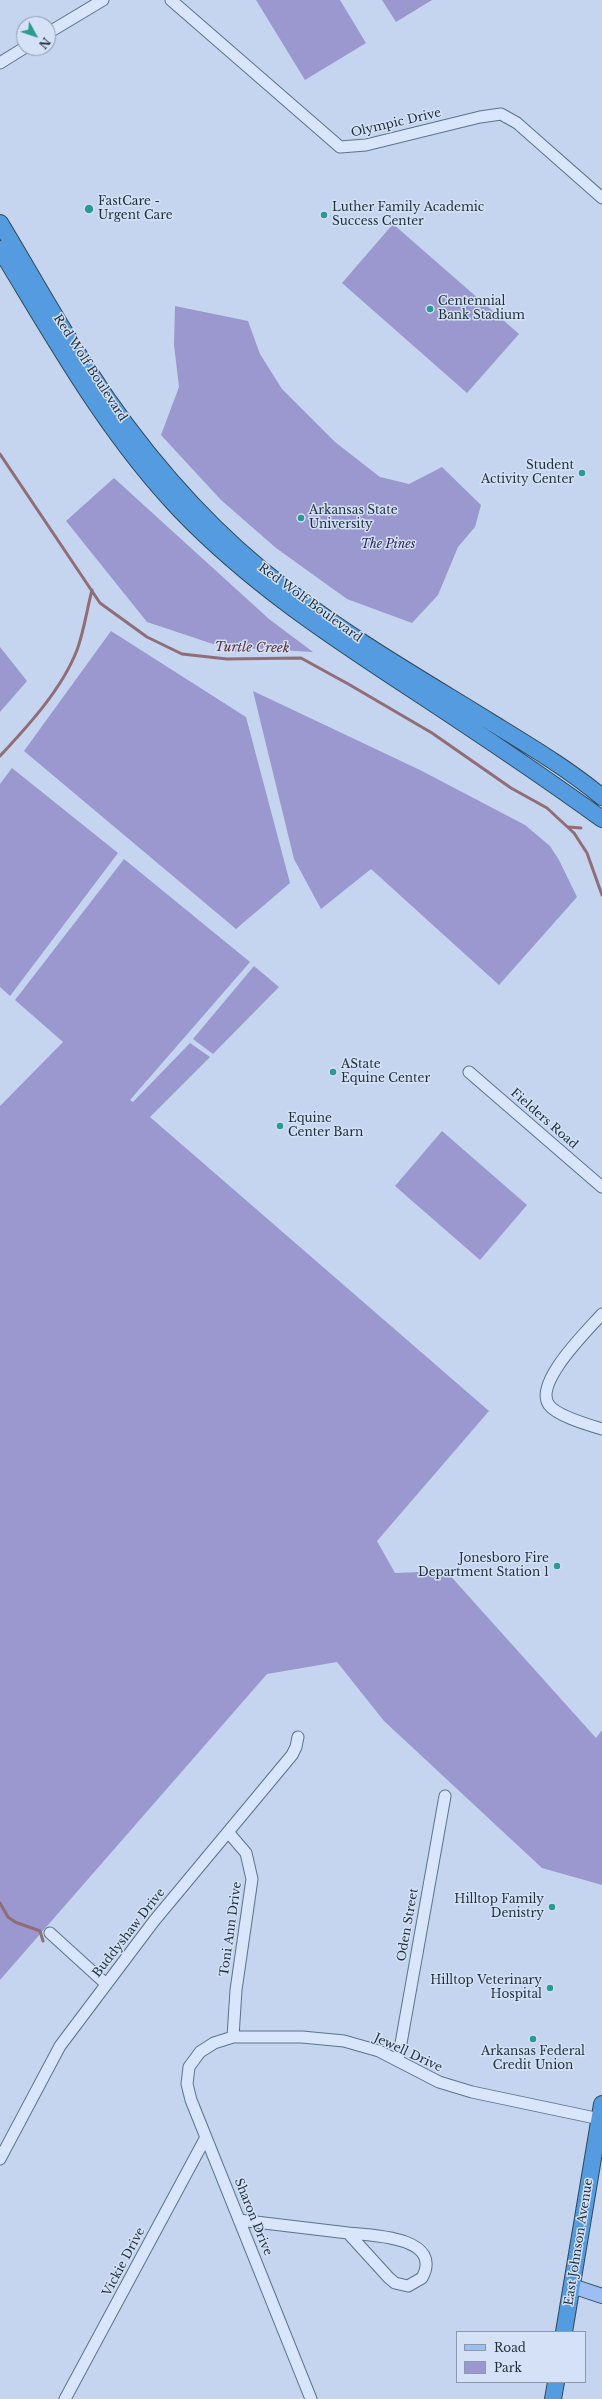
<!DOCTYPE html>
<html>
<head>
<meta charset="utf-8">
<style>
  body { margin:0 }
  #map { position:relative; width:602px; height:2399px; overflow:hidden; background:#c5d5ef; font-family:"Libre Baskerville",serif }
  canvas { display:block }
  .legend { position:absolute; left:456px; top:2331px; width:130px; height:52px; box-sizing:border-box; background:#d4e1f6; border:1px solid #8b9aab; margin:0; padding:5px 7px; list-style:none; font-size:12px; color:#1e2f3a }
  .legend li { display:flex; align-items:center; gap:8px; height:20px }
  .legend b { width:20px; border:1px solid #8b9aab }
  .north { position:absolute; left:16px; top:16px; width:40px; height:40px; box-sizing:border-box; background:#d4e1f6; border:1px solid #8b9aab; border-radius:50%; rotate:130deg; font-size:11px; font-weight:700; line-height:16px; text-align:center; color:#1e2f3a }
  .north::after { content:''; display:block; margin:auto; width:14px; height:18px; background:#299b91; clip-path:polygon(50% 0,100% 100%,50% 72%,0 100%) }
</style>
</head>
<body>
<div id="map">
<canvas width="602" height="2399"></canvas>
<ul class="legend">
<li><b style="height:5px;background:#9cbef3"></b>Road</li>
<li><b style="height:11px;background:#9a98ce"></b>Park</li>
</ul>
<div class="north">N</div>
</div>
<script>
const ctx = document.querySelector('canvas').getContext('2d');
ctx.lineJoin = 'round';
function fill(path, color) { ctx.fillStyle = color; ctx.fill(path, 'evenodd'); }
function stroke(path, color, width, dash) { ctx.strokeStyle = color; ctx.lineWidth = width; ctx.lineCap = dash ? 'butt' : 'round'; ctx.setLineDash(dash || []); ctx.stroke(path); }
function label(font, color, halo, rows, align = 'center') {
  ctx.font = font + ' "Libre Baskerville",serif'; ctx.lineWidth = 3; ctx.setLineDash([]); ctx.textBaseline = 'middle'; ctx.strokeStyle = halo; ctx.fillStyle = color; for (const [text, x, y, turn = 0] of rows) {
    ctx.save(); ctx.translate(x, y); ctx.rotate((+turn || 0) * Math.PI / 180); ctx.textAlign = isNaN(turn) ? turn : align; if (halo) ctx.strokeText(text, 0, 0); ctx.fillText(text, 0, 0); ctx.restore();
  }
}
fill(new Path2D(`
  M256 0H340L366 43 305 80Z
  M382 0H432L396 22Z
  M393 224 519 334 467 393 342 283Z
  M175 306 248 321 260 354 282 389 335 442 380 477 409 484 442 467 481 505 475 527 458 547 438 595 412 623 347 599 276 548 221 500 161 435 179 387 174 345Z
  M114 478 269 619 313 652 243 648 237 652 147 622 66 521Z
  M111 631 246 717 290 883 236 929 24 751Z
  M0 647 27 681 0 712Z
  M253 691 420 770 525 825 550 846 559 860 577 897 499 985 371 869 321 909 294 859Z
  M12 768 118 853 10 996 0 987V784Z
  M124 859 250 962 130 1100 133 1102 190 1043 210 1057 150 1117 489 1411 377 1541 395 1573 446 1571 596 1738 602 1730V1885L542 1868 384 1721 337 1662 267 1674 0 1980V1106L63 1042 15 1000Z
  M254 966 279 987 213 1054 193 1039Z
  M442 1131 527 1205 480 1260 395 1186Z`), '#9a98ce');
stroke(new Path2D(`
  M0 454 100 603 147 637 182 654 227 659 301 658 350 685 432 733 511 788 547 808 574 833 587 853 602 895
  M0 756C28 726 62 689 77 650 84 631 87 609 92 590
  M569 827 581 828
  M0 1903 8 1917 15 1922 40 1931 43 1941`), '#916d78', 3);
const minor = new Path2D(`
  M171 0 340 147 366 145 480 117 501 114 517 123 602 198
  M48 33 103 0
  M0 63 24 48
  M469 1072 602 1187
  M602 1314C588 1330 533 1383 549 1405 557 1416 589 1425 602 1429
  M228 1832 246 1853 252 1879 236 1990 233 2037
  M50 1933 105 1983
  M398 2060 445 1796
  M0 2159 60 2046 154 1921 292 1755 296 1747 298 1737
  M239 2220 348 2233
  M348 2233C372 2235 444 2237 422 2278L408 2286 395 2283 389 2278Z
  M65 2399 206 2137
  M311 2399 191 2100 187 2084 189 2067 200 2052 214 2043 233 2037H302L344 2041 379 2051 439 2082 472 2092 600 2119`);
const major = new Path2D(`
  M572 2286 602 2296`);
const highway = new Path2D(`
  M0 223C35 281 68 342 106 397 156 469 216 536 286 589 350 638 421 679 489 721 528 745 567 768 602 797
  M0 249C55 339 106 432 180 510 250 583 329 635 413 690 477 732 540 774 602 819
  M564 2332 602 2104
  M553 2399 556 2382`);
stroke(minor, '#5a748a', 13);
stroke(major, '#2e4858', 16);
stroke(highway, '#2e4858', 18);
stroke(minor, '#d8e5fa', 11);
stroke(major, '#9cbef3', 14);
stroke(highway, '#549cdf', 16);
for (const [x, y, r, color] of [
  [89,209,5,"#299b91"],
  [324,215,4,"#299b91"],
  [430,309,4,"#299b91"],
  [582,473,4,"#299b91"],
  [301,518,4,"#299b91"],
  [333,1072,4,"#299b91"],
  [280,1126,4,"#299b91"],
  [557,1566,4,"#299b91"],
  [552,1907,4,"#299b91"],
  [550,1988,4,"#299b91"],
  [533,2039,4,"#299b91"]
]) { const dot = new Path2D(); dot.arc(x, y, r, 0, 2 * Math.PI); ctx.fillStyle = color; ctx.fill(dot); stroke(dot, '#d4e1f6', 1.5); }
label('12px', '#1e2f3a', '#d4e1f6', [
  ["Olympic Drive",396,123,-13],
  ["Red Wolf Boulevard",90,368,57],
  ["Red Wolf Boulevard",310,603,36],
  ["Fielders Road",544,1119,41],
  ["Oden Street",408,1925,-80],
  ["Toni Ann Drive",231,1929,-82],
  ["Buddyshaw Drive",129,1933,-52],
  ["Jewell Drive",408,2053,25],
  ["Sharon Drive",253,2217,68],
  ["East Johnson Avenue",579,2242,-81],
  ["Vickie Drive",124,2262,-62]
]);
label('12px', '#1e2f3a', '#d4e1f6', [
  ["FastCare -",98,202],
  ["Urgent Care",98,216],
  ["Luther Family Academic",332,208],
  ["Success Center",332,222],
  ["Centennial",438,302],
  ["Bank Stadium",438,316],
  ["Student",574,466,"right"],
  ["Activity Center",574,480,"right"],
  ["Arkansas State",309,511],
  ["University",309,525],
  ["AState",341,1065],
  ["Equine Center",341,1079],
  ["Equine",288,1119],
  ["Center Barn",288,1133],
  ["Jonesboro Fire",549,1559,"right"],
  ["Department Station 1",549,1573,"right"],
  ["Hilltop Family",544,1900,"right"],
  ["Denistry",544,1914,"right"],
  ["Hilltop Veterinary",542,1981,"right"],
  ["Hospital",542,1995,"right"],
  ["Arkansas Federal",533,2052,"center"],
  ["Credit Union",533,2066,"center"]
], 'left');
label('italic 12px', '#2d2557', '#d4e1f6', [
  ["The Pines",388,545]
]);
label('italic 13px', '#5a2d34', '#d4e1f6', [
  ["Turtle Creek",252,648,1]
]);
</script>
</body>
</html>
